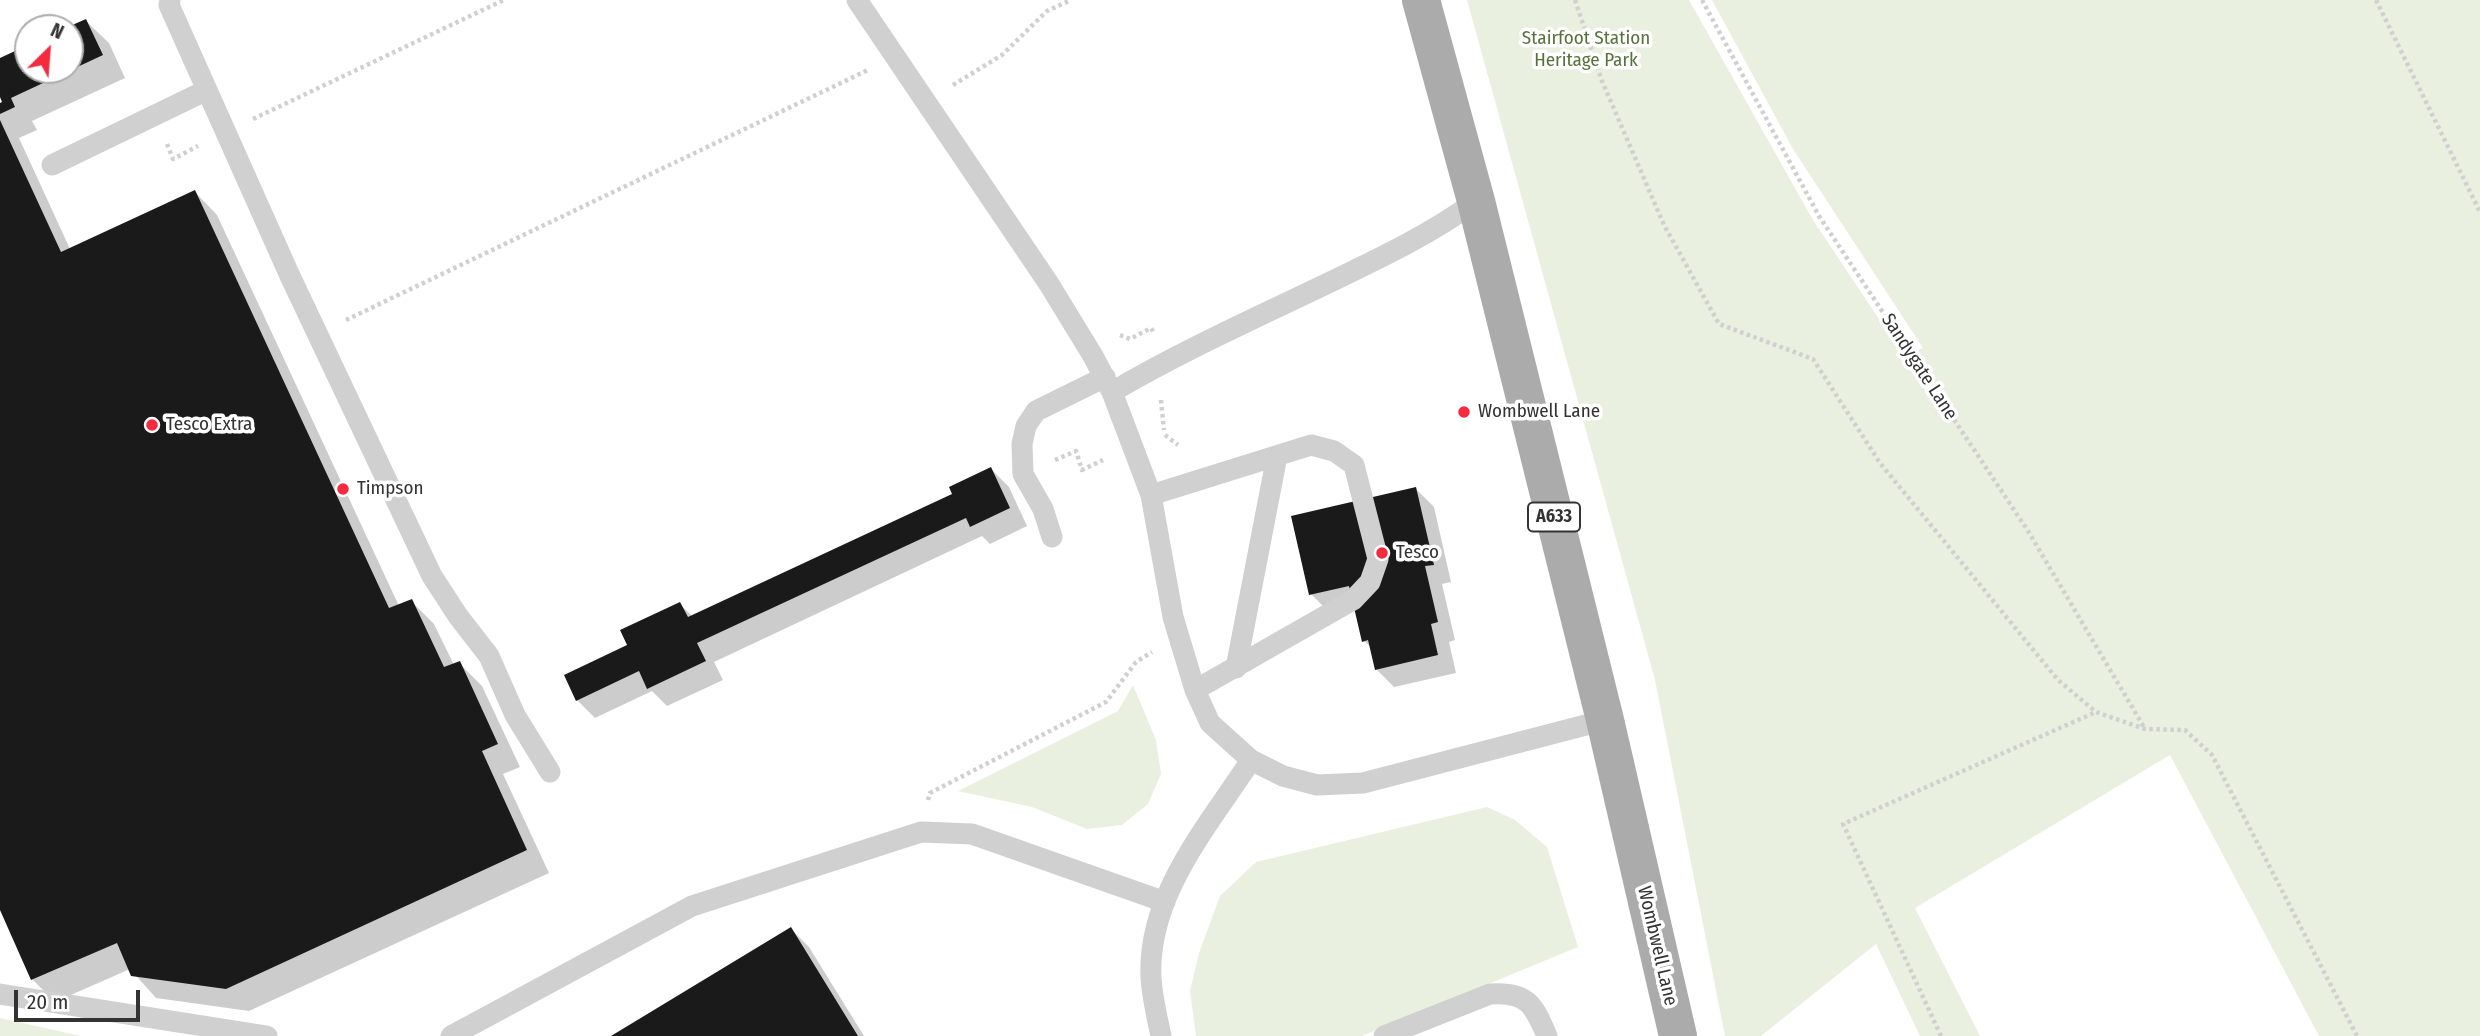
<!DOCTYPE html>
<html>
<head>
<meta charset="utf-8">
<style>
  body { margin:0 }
  #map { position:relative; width:2480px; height:1036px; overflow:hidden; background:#fff; font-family:"Fira Sans Condensed",sans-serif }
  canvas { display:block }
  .north { position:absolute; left:14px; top:14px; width:70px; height:70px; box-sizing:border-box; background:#fff; border:2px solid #adadad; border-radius:50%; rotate:25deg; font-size:19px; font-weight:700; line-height:28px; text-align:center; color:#333 }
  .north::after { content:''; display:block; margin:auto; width:24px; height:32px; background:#f42b3e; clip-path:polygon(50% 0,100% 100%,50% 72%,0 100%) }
  .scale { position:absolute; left:14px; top:990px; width:126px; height:32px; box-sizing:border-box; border:4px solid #333; border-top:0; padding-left:9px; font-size:21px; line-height:24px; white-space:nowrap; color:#333; -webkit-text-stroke:5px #fff; paint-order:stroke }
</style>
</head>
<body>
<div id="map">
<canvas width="2480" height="1036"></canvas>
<div class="north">N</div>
<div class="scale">20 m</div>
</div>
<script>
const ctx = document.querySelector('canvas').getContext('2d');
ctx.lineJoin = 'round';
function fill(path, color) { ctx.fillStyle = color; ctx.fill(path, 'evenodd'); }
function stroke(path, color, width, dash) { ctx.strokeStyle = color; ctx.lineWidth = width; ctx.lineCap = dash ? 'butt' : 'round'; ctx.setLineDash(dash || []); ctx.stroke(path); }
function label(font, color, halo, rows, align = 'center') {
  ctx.font = font + ' "Fira Sans Condensed",sans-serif'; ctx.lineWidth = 7; ctx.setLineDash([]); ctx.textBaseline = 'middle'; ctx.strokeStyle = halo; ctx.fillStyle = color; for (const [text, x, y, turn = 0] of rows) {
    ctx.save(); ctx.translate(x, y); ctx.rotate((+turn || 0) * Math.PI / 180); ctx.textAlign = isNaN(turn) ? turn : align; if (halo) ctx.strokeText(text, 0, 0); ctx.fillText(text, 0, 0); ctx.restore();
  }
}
fill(new Path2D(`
  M1467 0H1689L1813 220 1903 355 1923 348 1793 149 1712 0H2480V1036H2319L2170 755 1915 908 1980 1036H1920L1876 944 1761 1036H1725L1655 680Z
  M1133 685 1156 740 1161 774 1148 804 1122 825 1087 829 1032 807 958 791 1118 711Z
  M1487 807 1515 820 1547 847 1578 947 1362 1036H1196L1190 991 1199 953 1220 896 1256 862Z
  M0 1018 81 1036H0Z`), '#e9f0e0');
fill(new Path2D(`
  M86 21 109 43 125 78 32 121 37 130 19 138 70 249 195 192 217 215 399 606 411 601 434 624 454 665 459 663 482 686 520 767 503 774 549 873 249 1011 156 998 130 969 55 1002 32 979 0 906V105L5 103 0 92V60L28 47V70H70V28Z
  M991 469 1009 487 1027 526 990 544 982 536 714 662 723 680 667 706 652 691 595 718 577 700 630 646 680 604 693 617 954 495Z
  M1416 489 1434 507 1451 582 1442 584 1455 640 1449 642 1456 673 1394 687 1376 669 1372 648 1364 641 1356 606 1329 612 1311 594Z
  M791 929 809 947 864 1036H615Z`), '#0003');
fill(new Path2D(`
  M86 19 103 55 11 98 15 107 0 114V103L2 102 0 97V58L28 45V70H70V26Z
  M0 120 61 252 195 190 389 608 412 599 444 667 460 661 498 744 482 751 527 850 226 989 131 976 117 943 31 980 0 910Z
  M991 467 1010 508 970 527 966 518 697 643 706 661 647 689 639 671 576 701 564 675 627 645 620 630 680 602 688 617 952 494 949 487Z
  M1416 487 1434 565 1425 566 1438 622 1431 624 1438 655 1375 670 1368 640 1362 642 1349 586 1309 595 1291 516Z
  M791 927 858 1036H611Z`), '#1a1a1a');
stroke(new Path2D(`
  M1575 0 1602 81 1664 225 1719 324 1813 359 1880 463 2058 680 2096 712 2145 729 2185 730 2212 755 2357 1036
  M1702 0 1819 216 2028 531 2145 729
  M2376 0 2480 212
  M953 85 1002 55 1047 11 1071 0
  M253 119 504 0
  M167 144 173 159 198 146
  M346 320 868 70
  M1120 335 1130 339 1151 328 1154 333
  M1161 400 1164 430
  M1165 435 1178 445
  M1055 460 1076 451 1082 470 1103 460
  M928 800 930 793 1106 702 1136 662 1152 652
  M1941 1036 1843 824 2096 712`), '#d0d0d0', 4.5, [3.5, 3.5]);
stroke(new Path2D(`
  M170 0 169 5 290 276 432 576 458 616 489 656 515 715 550 772
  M857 0 1049 284 1093 356 1112 392 1151 495 1173 617 1195 690 1210 723 1251 760 1283 776 1317 785 1363 783 1605 720
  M52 165 207 90
  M1112 392C1180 352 1251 320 1322 286 1376 260 1428 236 1476 201
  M1151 495 1311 445 1334 451 1354 465 1378 559 1370 582 1353 600 1195 690
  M1052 537 1043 509 1023 474 1022 444 1026 426 1036 411 1105 377
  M1236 668 1277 456
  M0 994 267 1036
  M451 1036 692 906 921 832 972 834 1165 902
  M1161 1036C1157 1017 1152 997 1151 977 1147 895 1209 825 1251 760
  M1384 1036 1490 994C1527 991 1534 1005 1547 1036`), '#d0d0d0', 21);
stroke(new Path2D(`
  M1421 0 1476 201 1605 720 1678 1036`), '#ababab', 38);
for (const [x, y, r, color] of [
  [1464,412,7,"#f42b3e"],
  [152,425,7,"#f42b3e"],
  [343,489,7,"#f42b3e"],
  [1382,553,7,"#f42b3e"]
]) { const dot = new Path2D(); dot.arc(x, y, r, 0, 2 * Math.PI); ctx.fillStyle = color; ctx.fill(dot); stroke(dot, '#fff', 2.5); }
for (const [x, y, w] of [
  [1554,517,52]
]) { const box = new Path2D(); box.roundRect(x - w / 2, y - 14.5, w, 29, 5); ctx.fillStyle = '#fff'; ctx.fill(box); stroke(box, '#333', 2); }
label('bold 18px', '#333', null, [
  ["A633",1554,517]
]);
label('19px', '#57733b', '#fff', [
  ["Stairfoot Station",1586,39],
  ["Heritage Park",1586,61]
]);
label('19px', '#333', '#fff', [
  ["Sandygate Lane",1919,367,57],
  ["Wombwell Lane",1657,946,77]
]);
label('19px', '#333', '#fff', [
  ["Wombwell Lane",1478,412],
  ["Tesco Extra",166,425],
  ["Timpson",357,489],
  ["Tesco",1396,553]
], 'left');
</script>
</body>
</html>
